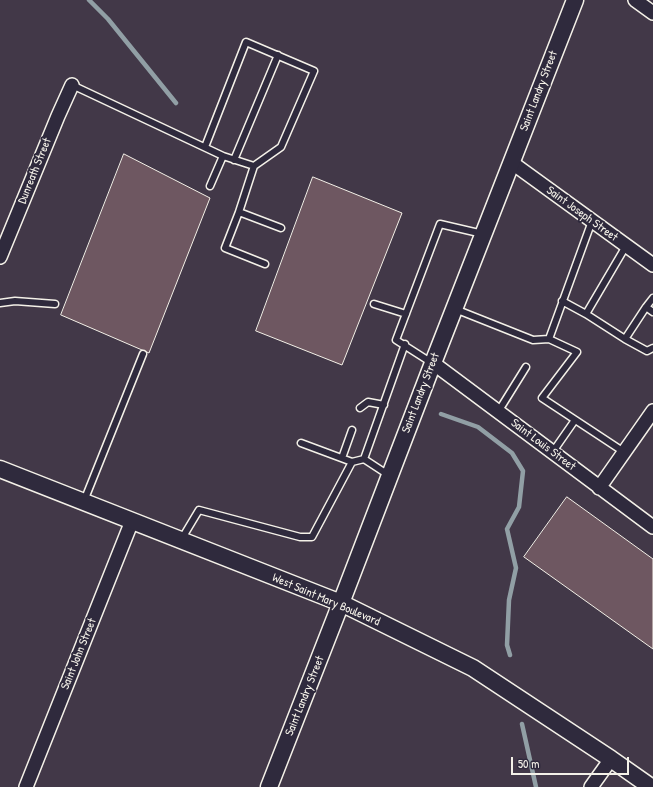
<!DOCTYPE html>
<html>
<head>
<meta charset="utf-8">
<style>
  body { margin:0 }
  #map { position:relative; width:653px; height:787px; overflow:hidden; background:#423848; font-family:"Patrick Hand",sans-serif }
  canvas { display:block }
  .scale { position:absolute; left:511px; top:757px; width:118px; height:18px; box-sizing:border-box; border:2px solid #f4f1e8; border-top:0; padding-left:5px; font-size:12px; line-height:14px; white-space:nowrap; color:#f4f1e8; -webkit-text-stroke:3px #2f2a3d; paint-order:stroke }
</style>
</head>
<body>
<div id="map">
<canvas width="653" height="787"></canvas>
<div class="scale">50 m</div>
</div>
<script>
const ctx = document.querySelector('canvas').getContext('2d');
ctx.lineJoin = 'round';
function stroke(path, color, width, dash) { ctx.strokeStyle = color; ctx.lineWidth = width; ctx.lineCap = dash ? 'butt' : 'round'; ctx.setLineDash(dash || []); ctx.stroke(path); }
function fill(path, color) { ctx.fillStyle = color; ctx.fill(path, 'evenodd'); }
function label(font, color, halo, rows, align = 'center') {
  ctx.font = font + ' "Patrick Hand",sans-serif'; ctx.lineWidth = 4; ctx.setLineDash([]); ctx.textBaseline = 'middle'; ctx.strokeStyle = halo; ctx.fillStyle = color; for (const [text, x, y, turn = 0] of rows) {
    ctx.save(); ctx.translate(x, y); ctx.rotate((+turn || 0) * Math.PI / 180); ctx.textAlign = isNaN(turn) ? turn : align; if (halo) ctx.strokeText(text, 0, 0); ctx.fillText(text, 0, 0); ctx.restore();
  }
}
stroke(new Path2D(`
  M89 0 108 19 176 103
  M441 414 478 427 512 453 523 471 519 507 507 529 516 568 509 600 507 645 510 655
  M522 724 536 787`), '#919fa5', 4.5);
const building = new Path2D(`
  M124 154 210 198 149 353 61 315Z
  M313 177 402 213 342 365 256 331Z
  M567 497 653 559V649L524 557Z`);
fill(building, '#6e5761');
stroke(building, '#f4f1e8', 1);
const service = new Path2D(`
  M72 85 223 156 210 186
  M205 147 246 42 314 71 281 147 254 166 223 156
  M234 160 278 55
  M254 166 239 212 281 228
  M239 212 225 248 265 264
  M653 298 646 307 653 312
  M562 301 586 314 625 339
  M0 303 15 301 55 304
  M374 304 406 314
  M646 307 625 339 647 351 653 348
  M455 309 533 340 549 339 592 221
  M586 314 626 246
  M549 339 577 352 542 398 624 452
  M432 363 396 340 440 224 483 234
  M360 408 368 402 384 405
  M498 412 526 367
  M301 443 352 462
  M552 453 575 420
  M342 458 352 430
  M390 476 364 459 405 344
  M84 501 143 354
  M181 540 199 510 300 537H312L352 462 364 459`);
const minor = new Path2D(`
  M635 0 653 13
  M511 162 653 265
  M0 257 58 116 72 85
  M433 363 653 527
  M599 488 653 411
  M26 787 132 521
  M591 787 611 759`);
const tertiary = new Path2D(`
  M0 469 341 603 473 668 611 759 651 787
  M269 787 341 603 433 363 575 0`);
stroke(service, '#f4f1e8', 9);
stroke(minor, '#f4f1e8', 16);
stroke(tertiary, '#f4f1e8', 19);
stroke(service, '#2f2a3d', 6);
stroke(minor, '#2f2a3d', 13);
stroke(tertiary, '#2f2a3d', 16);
label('12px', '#f4f1e8', '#2f2a3d', [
  ["Saint Landry Street",539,91,-69],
  ["Dunreath Street",35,171,-68],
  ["Saint Joseph Street",582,214,36],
  ["Saint Landry Street",421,393,-69],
  ["Saint Louis Street",543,445,37],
  ["West Saint Mary Boulevard",326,600,23],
  ["Saint John Street",79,654,-68],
  ["Saint Landry Street",305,696,-68]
]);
</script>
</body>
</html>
